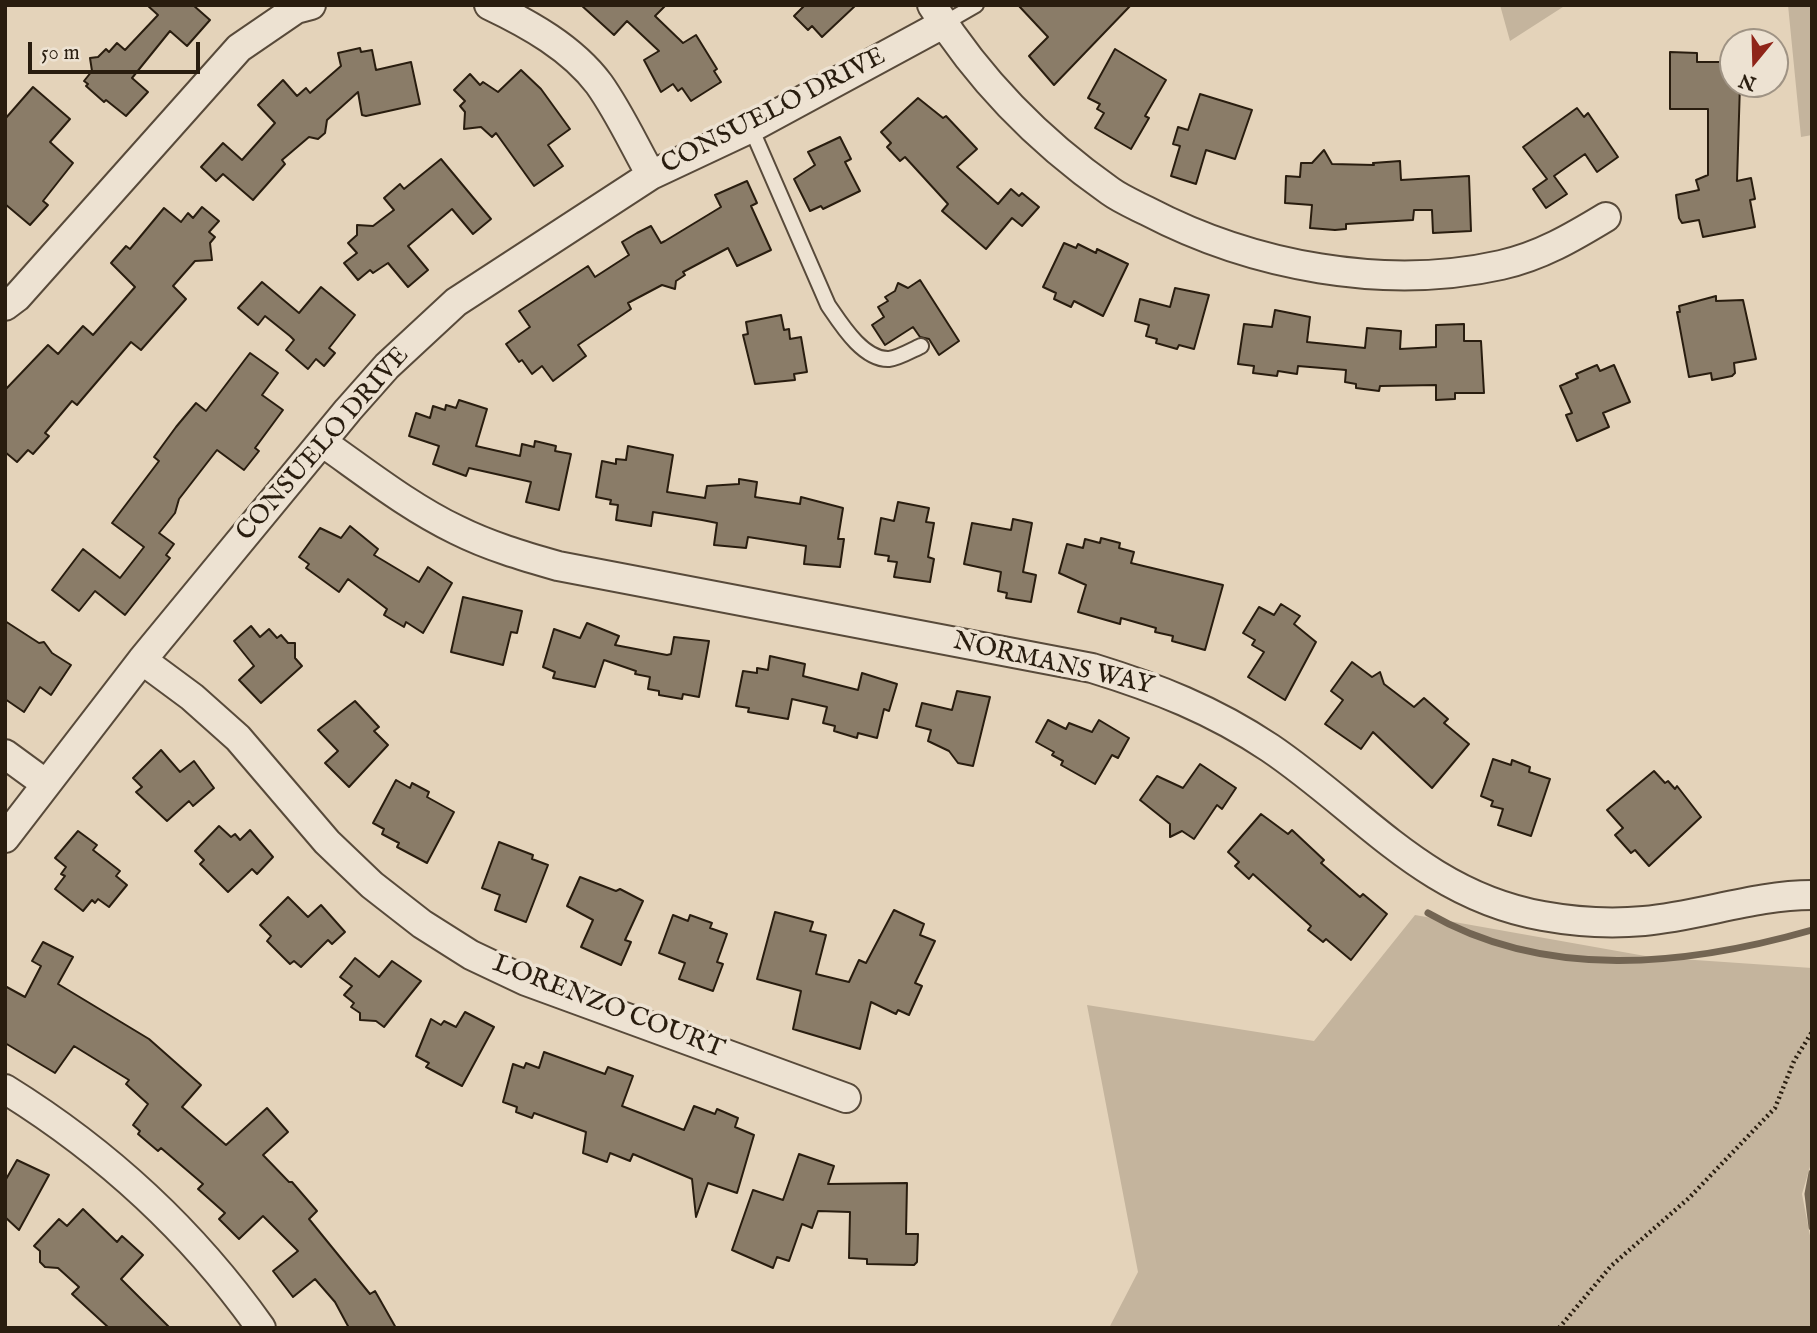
<!DOCTYPE html>
<html>
<head>
<meta charset="utf-8">
<style>
  body { margin:0 }
  #map { position:relative; width:1817px; height:1333px; overflow:hidden; background:#e4d3ba; font-family:"IM FELL English",serif }
  canvas { display:block }
  .frame { position:absolute; inset:0; border:7px solid #291d0f; pointer-events:none }
  .north { position:absolute; left:1719px; top:28px; width:70px; height:70px; box-sizing:border-box; background:#ede2d2; border:2px solid #9f9384; border-radius:50%; rotate:199deg; font-size:19px; font-weight:700; line-height:28px; text-align:center; color:#291d0f }
  .north::after { content:''; display:block; margin:auto; width:24px; height:32px; background:#8f2418; clip-path:polygon(50% 0,100% 100%,50% 72%,0 100%) }
  .scale { position:absolute; left:28px; top:42px; width:172px; height:32px; box-sizing:border-box; border:4px solid #291d0f; border-top:0; padding-left:9px; font-size:21px; line-height:24px; white-space:nowrap; color:#291d0f; -webkit-text-stroke:5px #ede2d2; paint-order:stroke }
</style>
</head>
<body>
<div id="map">
<canvas width="1817" height="1333"></canvas>
<div class="frame"></div>
<div class="north">N</div>
<div class="scale">50 m</div>
</div>
<script>
const ctx = document.querySelector('canvas').getContext('2d');
ctx.lineJoin = 'round';
function fill(path, color) { ctx.fillStyle = color; ctx.fill(path, 'evenodd'); }
function stroke(path, color, width, dash) { ctx.strokeStyle = color; ctx.lineWidth = width; ctx.lineCap = dash ? 'butt' : 'round'; ctx.setLineDash(dash || []); ctx.stroke(path); }
function label(font, color, halo, rows, align = 'center') {
  ctx.font = font + ' "IM FELL English",serif'; ctx.lineWidth = 7; ctx.setLineDash([]); ctx.textBaseline = 'middle'; ctx.strokeStyle = halo; ctx.fillStyle = color; for (const [text, x, y, turn = 0] of rows) {
    ctx.save(); ctx.translate(x, y); ctx.rotate((+turn || 0) * Math.PI / 180); ctx.textAlign = isNaN(turn) ? turn : align; if (halo) ctx.strokeText(text, 0, 0); ctx.fillText(text, 0, 0); ctx.restore();
  }
}
fill(new Path2D(`
  M1500 5H1566L1510 41Z
  M1788 5H1812V135L1801 137Z
  M1415 915 1651 957 1812 968V1160L1802 1194 1812 1246V1328H1109L1138 1272 1087 1005 1314 1041Z`), '#c4b49d');
stroke(new Path2D(`
  M1428 913C1546 981 1686 966 1812 930
  M1812 1173 1808 1194 1812 1227`), '#736553', 7);
const building = new Path2D(`
  M147 5H193L210 20 187 46 170 31 132 78 148 92 126 116 106 100 104 102 86 86 88 84 84 81 92 71 90 58 98 57 106 49 109 52 117 43 125 50 158 15Z
  M581 5H666L655 16 683 43 696 35 717 69 714 71 721 82 691 101 682 88 678 91 673 84 661 92 644 60 659 51 627 21 614 35Z
  M805 5H856L822 37 812 26 808 30 794 16Z
  M1018 5H1131L1054 85 1029 56 1048 37Z
  M360 48 361 52 372 50 376 70 411 62 420 104 366 116 362 115 358 92 327 120 325 133 318 139 309 137 282 160 285 164 253 200 223 174 216 181 201 167 223 143 242 160 275 123 258 105 283 80 297 96 306 88 310 93 341 66 338 53Z
  M1115 49 1166 80 1145 116 1149 118 1131 149 1095 128 1104 113 1097 109 1100 104 1088 98Z
  M1670 52 1697 53V62H1733V84H1740L1737 181 1751 178 1755 199 1750 200 1755 227 1703 237 1699 220 1682 223 1679 218 1676 195 1699 190 1696 180 1708 175V109H1670Z
  M521 70 541 89 570 129 548 145 563 166 534 186 496 133 492 137 481 127 464 129 465 112 460 106 465 101 454 90 470 74 480 85 483 82 498 92Z
  M33 87 70 119 50 142 73 163 43 201 48 205 30 225 5 204V119Z
  M1200 94 1252 110 1235 159 1206 150 1196 184 1171 176 1180 146 1173 144 1178 127 1188 130Z
  M918 98 943 118 946 116 977 149 957 167 998 204 1011 189 1019 196 1022 193 1039 207 1022 226 1012 218 986 249 942 211 948 204 905 157 900 161 887 147 891 143 881 132Z
  M1577 108 1584 117 1588 113 1618 157 1597 172 1585 154 1554 176 1567 194 1546 208 1533 189 1547 179 1523 147Z
  M840 137 851 159 845 162 860 191 823 209 821 206 810 211 794 179 815 165 808 152Z
  M1324 150 1332 164 1374 165 1373 163 1400 161 1401 180 1469 176 1471 231 1433 233 1432 210H1414L1413 220 1346 224V229L1335 230 1310 228 1312 205 1285 203 1286 176 1300 177 1301 163H1312Z
  M441 159 491 219 473 234 452 209 408 246 428 270 408 287 388 263 373 273 370 270 358 280 344 263 357 253 348 243 357 235V225L373 226 394 210 384 198 400 184 404 189Z
  M747 181 757 203 751 206 771 250 737 266 728 248 683 272 685 275 676 281 675 289 662 285 628 303 631 309 578 345 586 356 553 381 542 366 532 374 522 360 519 362 506 344 530 327 519 311 588 266 595 277 629 255 622 242 637 233 651 226 661 243 665 241 721 207 715 195Z
  M202 207 219 221 209 232 215 237 210 243 212 260 195 261 173 286 186 299 141 350 131 342 77 405 72 401 45 433 49 436 33 454 28 450 17 462 5 452V390L48 345 58 354 83 326 93 335 135 287 111 263 126 246 130 249 164 208 181 222 188 213 193 218Z
  M1064 243 1076 248 1078 244 1096 253 1097 249 1128 264 1103 316 1074 301 1071 307 1054 299 1056 293 1043 287Z
  M920 280 959 341 939 355 929 339 920 337 913 327 885 345 872 325 884 317 878 307 888 301 885 297 895 291 898 283 908 288Z
  M262 282 299 313 321 287 355 315 329 348 335 353 324 366 316 359 308 369 286 350 294 340 290 336 265 316 258 325 238 308Z
  M1175 288 1209 295 1194 349 1179 345 1177 349 1156 343 1157 339 1146 336 1149 325 1135 321 1140 299 1170 307Z
  M1716 296V301L1743 300 1756 359 1734 363 1735 373 1732 376 1712 380 1711 373 1689 377 1677 312H1680L1679 306Z
  M1275 310 1310 317 1307 342 1365 348 1367 328 1401 331 1400 349 1436 347V325L1464 324V341H1481L1484 393H1455V399L1436 400V385L1380 386 1379 391 1356 388V384L1345 382 1346 370 1298 366 1297 374 1278 371 1277 376 1253 373 1254 366 1238 364 1244 324 1272 327Z
  M781 315 784 330 789 329 790 339 801 337 807 372 794 374 795 380 755 384 743 335 748 334 746 322Z
  M250 353 278 373 262 395 283 410 255 448 259 451 244 470 217 450 179 499 175 513 159 533 174 544 166 555 170 558 125 615 95 591 79 611 52 590 83 549 120 578 144 547 112 523 159 461 154 457 176 427 196 403 206 411Z
  M1597 365 1600 371 1614 365 1630 402 1603 413 1609 427 1577 441 1566 415 1572 413 1560 386 1578 378 1576 374Z
  M459 400 487 409 476 446 520 456 522 444 534 447 535 441 556 446 555 451 571 454 559 510 526 502 531 482 527 481 469 468 466 476 433 464 439 446 409 436 416 413 430 418 433 406 445 410 446 405 456 408Z
  M628 446 673 455 667 492 705 498 707 486 739 484V479L757 482 755 497 800 504 801 497 843 508 838 539H844L840 567 804 564 806 546 748 537 746 548 714 545 717 523 702 520 653 512 651 526 616 520 618 505 610 504 611 500 596 497 602 461 616 464V459L626 460Z
  M898 502 929 508 926 522 934 523 928 557 934 559 930 582 894 577 897 562 888 561 889 556 875 554 881 518 894 521Z
  M1013 519 1032 523 1023 572 1036 575 1031 602 1006 598 1007 593 998 591 1001 572 964 564 972 523 1011 530Z
  M350 526 378 549 374 555 419 582 428 567 452 583 423 633 406 622 404 627 384 615 387 609 348 579 339 592 306 568 309 564 299 557 320 528 341 538Z
  M1101 538 1120 543 1119 548 1134 552 1131 563 1223 585 1205 650 1172 641 1173 636 1155 632 1156 628 1121 618 1120 624 1078 612 1086 585 1059 573 1067 544 1083 548 1085 539 1100 543Z
  M463 597 522 611 517 633 511 632 503 665 451 652Z
  M1281 604 1300 616 1294 624 1316 642 1285 700 1248 677 1264 652 1252 645 1255 640 1243 633 1259 607 1274 615Z
  M5 621 39 643 44 642 52 653 71 665 51 695 40 687 24 712 5 699Z
  M587 623 619 636 615 645 667 655 671 654 674 637 709 641 699 697 683 694 682 699 659 695V691L648 689 650 677 635 674 636 671 604 660 595 687 553 678 555 672 543 667 554 629 580 638Z
  M251 626 260 637 269 629 277 638 281 635 288 643H295V658L302 666 261 703 239 680 254 666 234 641Z
  M770 656 805 664 803 676 858 690 862 673 897 684 889 711 884 709 877 738 858 733 857 738 834 731 835 726 823 723 827 707 792 699 788 719 748 712 749 708 736 706 743 671 757 673V668L768 670Z
  M1352 662 1372 677 1380 672 1384 684 1414 707 1424 698 1448 719 1444 723 1469 744 1432 788 1373 732 1361 749 1325 724 1343 700 1331 691Z
  M957 691 990 697 973 766 958 763 949 751 928 741 931 730 916 726 922 703 952 710Z
  M355 701 379 727 374 731 388 745 349 787 325 763 338 751 318 730Z
  M1048 720 1066 729 1069 723 1092 732 1099 720 1129 738 1118 758 1112 755 1095 784 1061 765 1063 761 1052 755 1054 752 1036 742Z
  M161 750 180 772 194 761 214 788 193 806 189 801 167 821 136 792 142 787 133 778Z
  M1493 759 1511 765 1512 760 1530 767 1529 772 1550 779 1531 836 1498 825 1503 809 1491 806 1493 801 1481 796Z
  M1200 764 1236 788 1222 809 1217 805 1194 839 1182 831 1170 837V824L1140 800 1157 776 1183 788Z
  M1654 771 1665 783 1668 781 1675 789 1677 786 1701 817 1649 866 1635 850 1631 853 1615 835 1623 828 1607 810Z
  M396 780 410 788 412 783 429 792 427 797 454 812 427 863 397 847 399 843 382 834 384 829 373 823Z
  M1261 814 1288 834 1292 830 1324 860 1321 863 1360 897 1363 894 1387 914 1351 960 1326 939 1323 942 1308 930 1311 926 1253 874 1249 879 1235 866 1239 862 1228 852Z
  M219 826 231 837 235 834 240 840 250 830 273 857 257 874 252 869 228 892 200 864 204 860 195 851Z
  M78 831 97 845 93 850 120 871 116 876 127 885 109 907 98 899 95 903 92 900 83 911 55 889 65 876 61 874 66 867 55 858Z
  M499 842 533 855 532 859 548 865 526 922 495 910 500 895 482 888Z
  M580 877 616 891 620 889 643 901 625 940 631 942 621 965 581 947 593 920 567 906Z
  M288 897 308 917 321 905 345 932 332 944 328 940 301 967 294 961 290 964 267 941 271 936 260 925Z
  M894 910 924 924 920 935 935 941 915 983 922 986 909 1015 898 1010 896 1014 871 1002 860 1049 793 1029 801 991 757 979 775 912 813 922 810 931 826 935 816 974 849 982 859 960 866 963Z
  M673 915 688 921 690 915 712 923 710 928 727 934 717 962 723 964 713 991 679 979 685 963 659 953Z
  M43 942 73 957 58 984 149 1039 201 1085 182 1107 226 1145 267 1108 288 1132 263 1155 289 1182H292L317 1211 309 1219 370 1294 375 1291 396 1328H349L335 1302 315 1279 293 1297 273 1271 298 1251 263 1216 239 1239 219 1219 225 1213 198 1189 203 1184 161 1148 158 1151 138 1134 140 1131 133 1125 148 1104 126 1084 129 1080 74 1046 55 1073 5 1043V986L25 997 41 966 32 961Z
  M355 958 379 977 392 961 421 981 384 1027 376 1021 360 1020V1013L351 1007 354 1003 344 995 352 986 340 977Z
  M465 1012 494 1027 462 1086 426 1067 429 1063 416 1056 431 1019 441 1025 444 1021 456 1027Z
  M544 1052 605 1074 608 1067 633 1076 622 1106 684 1130 694 1106 715 1114 717 1109 738 1118 735 1127 754 1135 737 1193 708 1183 696 1217 692 1179 633 1154 630 1161 610 1153 607 1162 583 1153 586 1132 534 1113 532 1118 516 1112 517 1107 503 1102 513 1064 524 1068 526 1063 539 1068Z
  M799 1154 834 1166 828 1184 907 1183 906 1234H918L917 1262 914 1265 867 1264V1259L849 1258 850 1212 818 1211 812 1228 802 1224 789 1261 777 1257 773 1268 732 1250 753 1190 783 1200Z
  M17 1160 49 1175 19 1230 5 1217V1181Z
  M83 1209 117 1242 122 1236 143 1255 121 1279 170 1328H109L72 1294 79 1287 58 1268 45 1267 40 1262V1251L34 1246 59 1219 67 1226Z`);
fill(building, '#8a7c68');
stroke(building, '#291d0f', 2);
const lane = new Path2D(`
  M943 24 976 5
  M751 128 828 305C841 324 863 360 889 359 899 358 912 350 921 346`);
const street = new Path2D(`
  M489 5C529 24 572 48 599 84 619 112 634 145 651 175
  M932 5C978 79 1039 141 1110 191 1121 199 1135 205 1147 211 1252 266 1385 291 1501 265 1541 256 1573 237 1606 217
  M5 306 17 297 239 48 296 9 311 5
  M322 442C365 472 409 507 457 530 489 546 523 556 558 566L1092 668C1157 688 1213 710 1270 748 1363 811 1425 895 1543 916 1576 922 1610 924 1644 921 1700 916 1755 895 1812 895
  M142 660 192 697 238 738 327 842 372 885 422 924 471 955 526 981 846 1098
  M5 754 46 784
  M5 838 142 660 348 410 387 366 456 302 651 175 751 128 943 24
  M5 1089C105 1151 193 1232 261 1328`);
stroke(lane, '#584a3a', 18);
stroke(street, '#584a3a', 32);
stroke(new Path2D(`
  M1559 1328 1611 1266 1689 1198 1775 1108 1794 1061 1812 1032`), '#291d0f', 4.5, [2, 3.5]);
stroke(lane, '#ede2d2', 14);
stroke(street, '#ede2d2', 28);
label('26px', '#291d0f', '#ede2d2', [
  ["CONSUELO DRIVE",774,112,-27],
  ["CONSUELO DRIVE",324,445,-49],
  ["NORMANS WAY",1053,665,13],
  ["LORENZO COURT",608,1008,21]
]);
</script>
</body>
</html>
